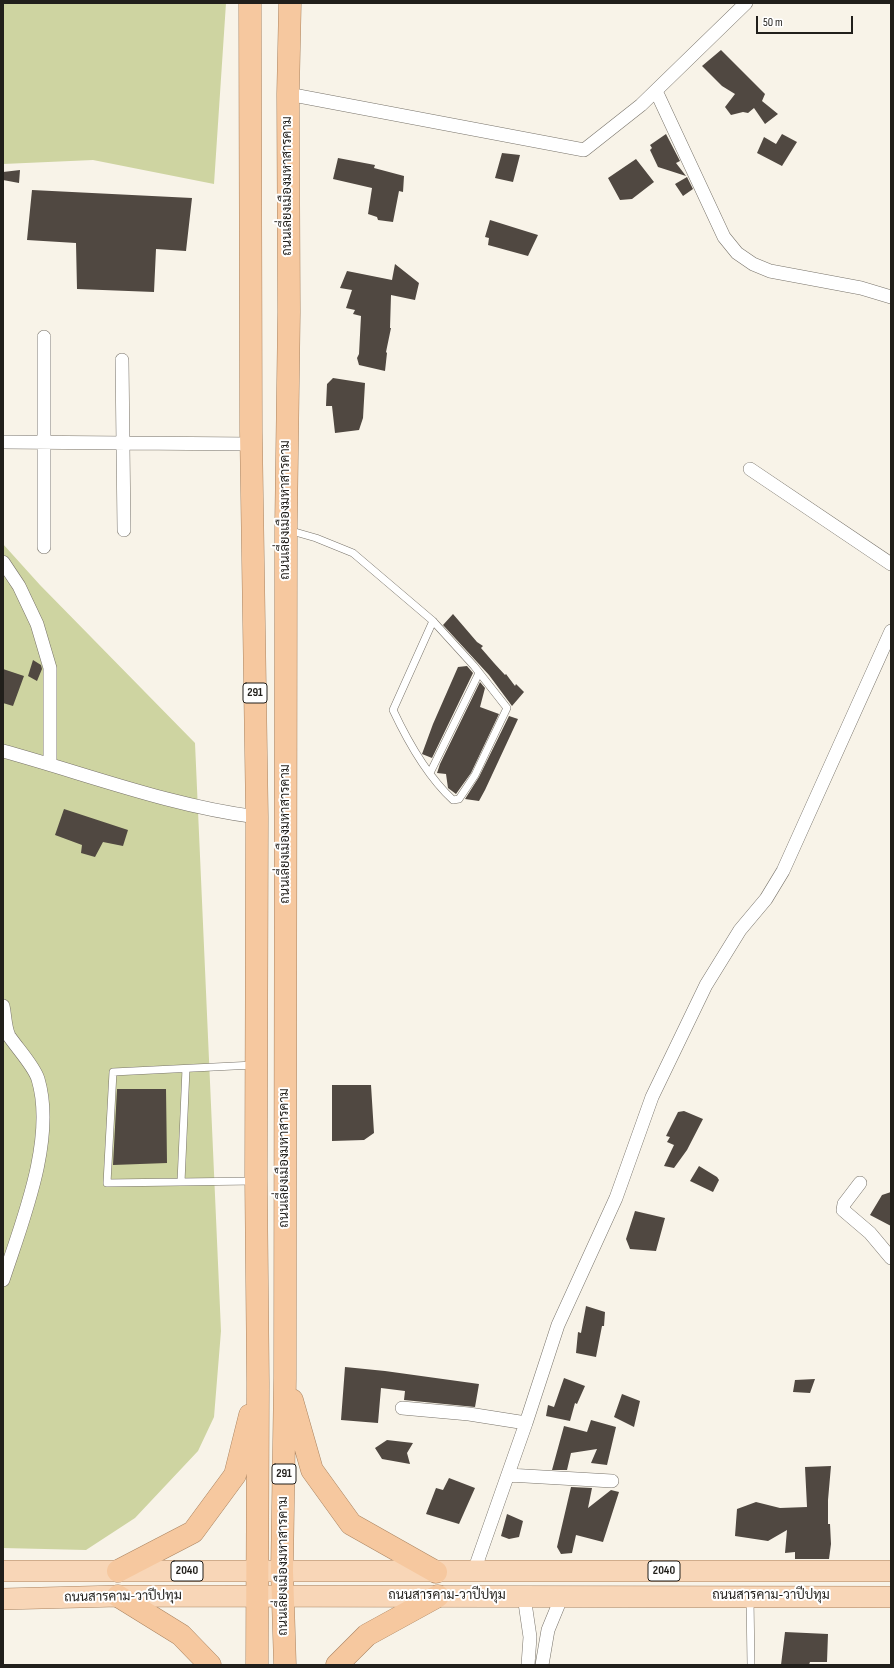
<!DOCTYPE html>
<html>
<head>
<meta charset="utf-8">
<style>
  body { margin:0 }
  #map { position:relative; width:894px; height:1668px; overflow:hidden; background:#f8f3e8; font-family:"Sofia Sans Condensed",sans-serif }
  canvas { display:block }
  .frame { position:absolute; inset:0; border:4px solid #211f1b; pointer-events:none }
  .scale { position:absolute; left:756px; top:16px; width:97px; height:18px; box-sizing:border-box; border:2px solid #211f1b; border-top:0; padding-left:5px; font-size:12px; line-height:14px; white-space:nowrap; color:#211f1b; -webkit-text-stroke:3px #fff; paint-order:stroke }
</style>
</head>
<body>
<div id="map">
<canvas width="894" height="1668"></canvas>
<div class="frame"></div>
<div class="scale">50 m</div>
</div>
<script>
const ctx = document.querySelector('canvas').getContext('2d');
ctx.lineJoin = 'round';
function fill(path, color) { ctx.fillStyle = color; ctx.fill(path, 'evenodd'); }
function stroke(path, color, width, dash) { ctx.strokeStyle = color; ctx.lineWidth = width; ctx.lineCap = dash ? 'butt' : 'round'; ctx.setLineDash(dash || []); ctx.stroke(path); }
function label(font, color, halo, rows, align = 'center') {
  ctx.font = font + ' "Sofia Sans Condensed",Sarabun,sans-serif'; ctx.lineWidth = 4; ctx.setLineDash([]); ctx.textBaseline = 'middle'; ctx.strokeStyle = halo; ctx.fillStyle = color; for (const [text, x, y, turn = 0] of rows) {
    ctx.save(); ctx.translate(x, y); ctx.rotate((+turn || 0) * Math.PI / 180); ctx.textAlign = isNaN(turn) ? turn : align; if (halo) ctx.strokeText(text, 0, 0); ctx.fillText(text, 0, 0); ctx.restore();
  }
}
fill(new Path2D(`
  M3 3H226L214 184 93 160 3 164Z
  M3 544 40 585 195 743 221 1331 214 1417 198 1451 135 1518 86 1550 3 1548V1291L4 1288 3 1286Z`), '#ced4a1');
fill(new Path2D(`
  M721 50 765 94 762 101 778 114 765 124 754 108 748 113 743 112 731 115 725 107 735 94 722 86 702 66Z
  M666 134 680 161 676 163 686 176 658 167 650 150 652 148 650 145Z
  M782 134 797 142 782 166 757 153 764 137 776 144Z
  M502 153 520 155 513 182 495 178Z
  M338 158 375 165 374 168 404 176 403 192 399 191 393 222 378 220 377 217 368 214 372 188 333 179Z
  M636 159 654 182 632 199 620 200 608 178Z
  M20 170 19 183 3 180V172Z
  M687 177 693 189 683 196 675 184Z
  M32 190 192 198 186 251 156 249 154 292 77 289 76 243 27 240Z
  M490 220 538 235 528 256 488 245 489 238 485 237Z
  M395 264 419 283 415 300 391 295 390 328H391L386 352 387 353 385 371 359 365 357 358 359 354 361 316 353 314 355 310 346 308 352 290 340 288 347 271 392 280Z
  M333 378 365 383 363 418 359 430 335 433 332 406H326L327 384Z
  M453 614 477 642 483 646 481 648 494 663 505 675 506 674 515 686 516 684 524 692 512 706 489 675 443 625Z
  M33 660 41 665 42 669 37 681 28 676Z
  M467 666 473 673 432 758 422 754 433 724 458 667Z
  M3 669 24 676 13 706 3 703Z
  M480 682 485 688 480 707 499 714 471 773 456 794 448 788 446 774 437 773 440 764Z
  M509 716 518 719 485 790 479 801 465 799 479 777Z
  M64 809 128 830 123 846 103 842 95 857 81 853 82 845 55 835Z
  M332 1085H371L374 1133 364 1140 332 1141Z
  M117 1089H166L167 1163 113 1165Z
  M684 1111 703 1119 687 1150 674 1168 664 1166 674 1145 667 1142 670 1137 666 1136 678 1112Z
  M699 1166 717 1177 719 1180 713 1192 690 1181Z
  M891 1192V1226L870 1215 882 1195Z
  M635 1211 665 1218 656 1251 630 1249 626 1239Z
  M586 1306 605 1312 604 1326H602L596 1357 576 1353 578 1332 581 1333Z
  M345 1367 385 1371 479 1384 475 1407 404 1400 405 1391 381 1388 378 1423 341 1420Z
  M564 1378 585 1386 577 1404 575 1403 570 1421 546 1416 548 1405 554 1407Z
  M815 1379 810 1393 793 1392 795 1380Z
  M622 1394 640 1401 634 1427 614 1417Z
  M591 1420 616 1427 607 1465 591 1463 597 1449 571 1453 567 1470H552L564 1426 587 1432Z
  M387 1440 413 1443 407 1453 410 1464 382 1459 375 1448Z
  M831 1466 828 1500V1524H830L831 1544 829 1559H795V1552L785 1553 787 1530 768 1541 735 1536 737 1509 756 1502 780 1508 807 1507 805 1467Z
  M449 1478 475 1488 459 1524 426 1514 436 1488 443 1490Z
  M571 1487 592 1488 588 1508 611 1490 619 1492 603 1542 576 1535 572 1553 561 1554 557 1547Z
  M507 1514 523 1521 519 1537 509 1539 501 1536Z
  M785 1632 828 1634 827 1662H810L809 1665H781Z`), '#504841');
const service = new Path2D(`
  M288 530 316 538 353 553 433 621 474 666 507 708 475 775 459 799 453 800C427 776 408 742 393 710L433 621
  M430 773 479 673
  M254 1065 113 1072 107 1183 254 1181
  M181 1182 186 1069
  M750 1598 751 1665`);
const minor = new Path2D(`
  M656 91 724 237 737 253 753 264 770 271 861 288 891 297
  M288 94 584 150 641 105 746 3
  M122 360 124 530
  M3 442 252 444
  M750 469 891 564
  M44 547V337
  M3 562 19 586 37 624 50 668V764
  M3 751C87 774 170 806 257 817
  M3 1006C5 1015 5 1028 9 1036 17 1048 34 1066 38 1079 56 1139 22 1222 3 1280
  M860 1183 844 1204 843 1210 870 1233 891 1258
  M402 1408 469 1414 526 1423
  M508 1475 612 1481
  M474 1571 526 1423 558 1325 616 1198 652 1097 706 985 740 930 766 899 783 871 891 631
  M524 1596 530 1637 528 1665
  M542 1665 548 1630 562 1596`);
const primary = new Path2D(`
  M3 1571H891
  M3 1599 118 1596 891 1597`);
const trunk = new Path2D(`
  M250 3 251 431 257 817 256 1178 258 1383 257 1665
  M292 1400 312 1470 351 1524 436 1572
  M118 1571 193 1532 235 1475 250 1415
  M118 1596 181 1635 210 1665
  M285 1665 282 1571 285 1378 286 525 289 312 288 94 290 3
  M337 1665 367 1635 438 1596`);
stroke(service, '#78736a', 8);
stroke(minor, '#78736a', 14);
stroke(primary, '#aa8461', 22);
stroke(trunk, '#aa8461', 23);
stroke(service, '#fff', 7);
stroke(minor, '#fff', 13);
stroke(primary, '#f8d6b7', 21);
stroke(trunk, '#f6c89f', 22);
for (const [x, y, w] of [
  [255,693,24],
  [284,1474,24],
  [187,1571,32],
  [664,1571,32]
]) { const box = new Path2D(); box.roundRect(x - w / 2, y - 10, w, 20, 3); ctx.fillStyle = '#fff'; ctx.fill(box); stroke(box, '#211f1b', 1); }
label('bold 12px', '#211f1b', null, [
  ["291",255,693],
  ["291",284,1474],
  ["2040",187,1571],
  ["2040",664,1571]
]);
label('13px', '#211f1b', '#fff', [
  ["ถนนเลี่ยงเมืองมหาสารคาม",288,186,-90],
  ["ถนนเลี่ยงเมืองมหาสารคาม",286,510,-90],
  ["ถนนเลี่ยงเมืองมหาสารคาม",286,834,-90],
  ["ถนนเลี่ยงเมืองมหาสารคาม",285,1158,-90],
  ["ถนนเลี่ยงเมืองมหาสารคาม",284,1566,-90],
  ["ถนนสารคาม-วาปีปทุม",447,1596],
  ["ถนนสารคาม-วาปีปทุม",771,1596],
  ["ถนนสารคาม-วาปีปทุม",123,1597,-1]
]);
</script>
</body>
</html>
